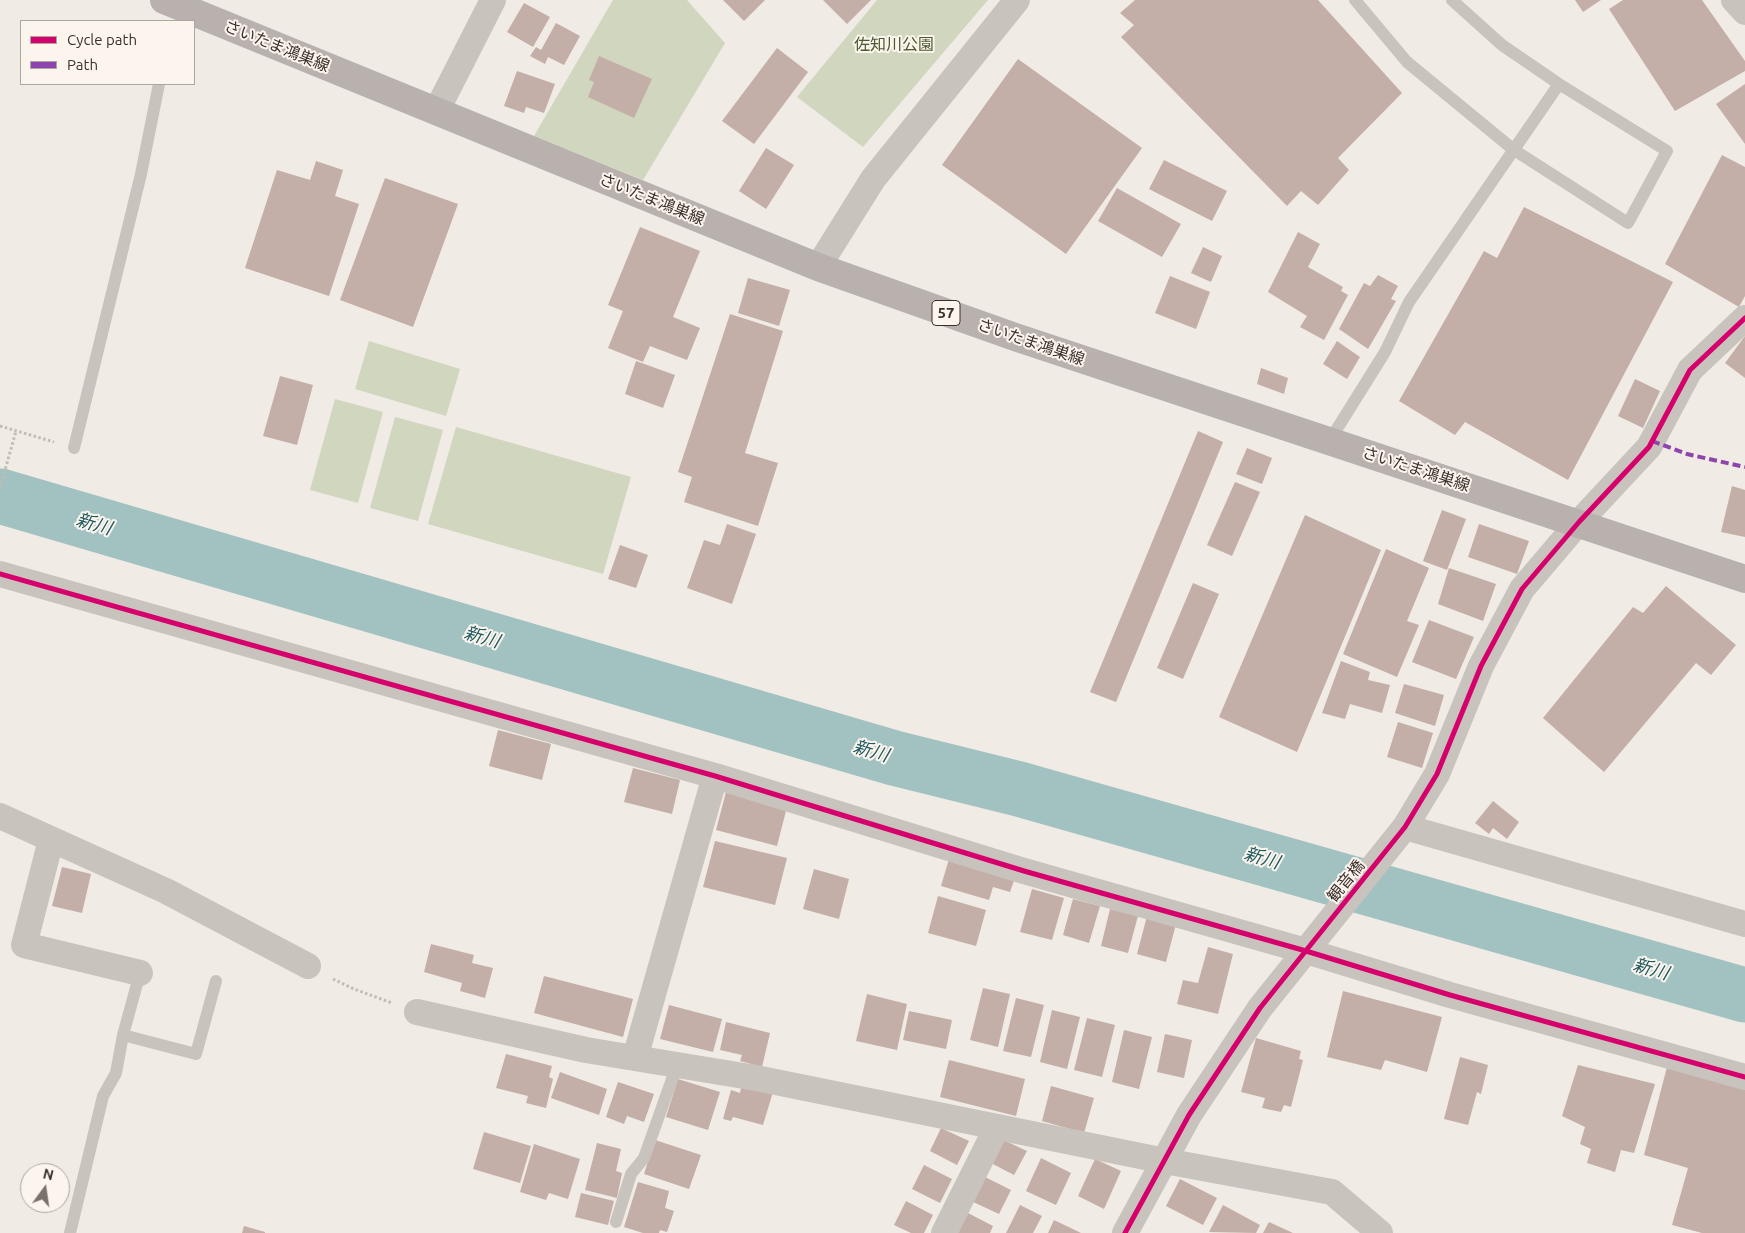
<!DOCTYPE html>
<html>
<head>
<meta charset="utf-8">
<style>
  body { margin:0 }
  #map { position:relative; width:1745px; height:1233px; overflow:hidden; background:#f0ebe5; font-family:Ubuntu,sans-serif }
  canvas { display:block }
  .legend { position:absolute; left:20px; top:20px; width:175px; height:65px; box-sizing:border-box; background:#fbf5ee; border:1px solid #aea6a0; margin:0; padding:6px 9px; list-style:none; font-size:15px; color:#3b302b }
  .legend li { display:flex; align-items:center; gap:10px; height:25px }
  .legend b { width:25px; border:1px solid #aea6a0 }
  .north { position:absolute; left:20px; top:1163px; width:50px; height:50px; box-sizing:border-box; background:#fbf5ee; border:1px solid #aea6a0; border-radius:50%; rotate:14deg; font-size:14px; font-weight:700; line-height:20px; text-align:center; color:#3b302b }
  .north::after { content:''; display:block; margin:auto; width:18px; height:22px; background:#7a716c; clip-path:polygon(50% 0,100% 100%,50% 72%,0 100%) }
</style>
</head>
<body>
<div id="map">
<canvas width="1745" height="1233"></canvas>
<ul class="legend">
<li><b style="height:6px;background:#d6006c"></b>Cycle path</li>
<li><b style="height:6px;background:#8e44ad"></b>Path</li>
</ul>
<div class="north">N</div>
</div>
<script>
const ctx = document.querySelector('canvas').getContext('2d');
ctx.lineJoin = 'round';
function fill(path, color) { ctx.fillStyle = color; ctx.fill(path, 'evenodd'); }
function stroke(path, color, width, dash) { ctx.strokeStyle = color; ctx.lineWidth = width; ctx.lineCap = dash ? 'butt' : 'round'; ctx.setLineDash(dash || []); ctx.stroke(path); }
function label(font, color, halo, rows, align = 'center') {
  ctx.font = font + ' Ubuntu,"Noto Sans JP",sans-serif'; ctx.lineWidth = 4; ctx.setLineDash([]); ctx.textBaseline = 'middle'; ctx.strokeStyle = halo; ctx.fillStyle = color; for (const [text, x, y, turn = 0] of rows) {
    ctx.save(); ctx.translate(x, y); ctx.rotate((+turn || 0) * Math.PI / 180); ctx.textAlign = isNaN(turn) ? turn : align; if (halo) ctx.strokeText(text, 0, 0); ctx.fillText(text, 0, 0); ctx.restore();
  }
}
fill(new Path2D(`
  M613 0H687L725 43 643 180 534 136Z
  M877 0H988L863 147 797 97Z
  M369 341 460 369 446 416 355 389Z
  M335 399 383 412 358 503 310 490Z
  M395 417 443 430 418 521 370 508Z
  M456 427 631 477 603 574 428 524Z`), '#d1d6bf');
stroke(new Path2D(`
  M0 496 894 758 1019 789 1745 995`), '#a1c2c1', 55);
fill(new Path2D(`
  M723 0H765L744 21Z
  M823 0H871L847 24Z
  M1135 0H1318L1402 93 1338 158 1349 170 1318 205 1301 191 1287 206 1121 37 1134 25 1120 13Z
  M1575 0H1601L1583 12Z
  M1623 0H1702L1745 61V71L1675 111 1609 9Z
  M524 3 550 17 533 47 507 32Z
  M556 23 580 36 564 65 548 57 545 64 530 56 536 47 541 50Z
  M777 48 808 72 754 144 722 121Z
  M599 56 652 79 634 118 588 97 594 82 589 80Z
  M1018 59 1142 148 1066 254 942 165Z
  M517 71 555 84 544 113 526 107 524 113 504 106Z
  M1745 84V144L1716 104Z
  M766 148 794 165 766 209 739 191Z
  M1722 155 1745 167V296L1739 307 1665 264Z
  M1164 160 1227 191 1212 221 1149 189Z
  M316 161 343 170 335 196 359 204 329 296 245 268 277 170 310 180Z
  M385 178 458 204 413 327 340 300Z
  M1117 188 1181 224 1162 257 1098 221Z
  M1524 207 1673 282 1568 480 1465 422 1455 435 1399 401 1484 251 1497 258Z
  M640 227 700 251 673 317 700 328 687 360 650 346 643 362 608 348 623 311 608 305Z
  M1298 232 1320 244 1308 267 1343 287 1341 291 1348 295 1324 340 1300 327 1307 316 1268 292Z
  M1203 247 1222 256 1211 282 1191 273Z
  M1378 275 1398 286 1391 299 1396 301 1368 349 1339 329 1364 283 1370 286Z
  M1170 276 1210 292 1196 329 1155 313Z
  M748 278 790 290 779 326 738 313Z
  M730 314 783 331 745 453 778 463 758 526 684 502 692 477 678 472Z
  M1745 336V378L1725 363Z
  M1337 341 1360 357 1347 379 1323 364Z
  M636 361 675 375 663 408 625 394Z
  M1261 368 1288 378 1284 394 1257 384Z
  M280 376 313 385 297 445 263 436Z
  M1635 379 1660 391 1643 428 1618 416Z
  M1198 431 1223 442 1116 702 1090 692Z
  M1247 448 1272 458 1262 484 1236 474Z
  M1235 482 1260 492 1232 556 1207 545Z
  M1732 486 1745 490V537L1721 532Z
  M1442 510 1466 519 1447 570 1423 561Z
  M1305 515 1381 550 1297 752 1219 717Z
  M727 524 756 534 732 604 687 588 704 540 720 545Z
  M1479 524 1529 541 1517 574 1468 557Z
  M620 545 648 555 636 588 608 579Z
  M1386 549 1429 568 1407 621 1419 625 1397 677 1343 654Z
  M1449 568 1496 584 1483 621 1438 604Z
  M1193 583 1219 594 1183 679 1157 668Z
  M1666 586 1736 645 1711 675 1696 663 1604 772 1543 718 1633 607 1643 613Z
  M1429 620 1474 637 1456 679 1412 662Z
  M1341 661 1370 672 1368 680 1390 685 1382 713 1350 704 1345 719 1322 713Z
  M1404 684 1444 695 1435 726 1395 713Z
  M1398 722 1433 733 1422 768 1387 757Z
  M498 730 551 744 542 780 489 766Z
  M633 768 680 780 672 814 624 802Z
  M726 792 787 807 777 846 716 830Z
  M1493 801 1519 822 1507 839 1493 828 1489 834 1475 823Z
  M715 841 787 858 775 905 703 887Z
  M949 859 1015 878 1010 892 993 887 989 900 941 886Z
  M62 867 91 874 82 913 52 906Z
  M814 869 849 879 839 919 803 909Z
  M1032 889 1064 898 1052 940 1020 932Z
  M938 896 986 910 976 946 928 933Z
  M1073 899 1100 906 1089 943 1063 935Z
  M1110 909 1138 916 1128 953 1101 946Z
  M1147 916 1176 924 1166 962 1137 954Z
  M431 944 474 955 472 963 493 968 485 998 460 991 462 983 424 972Z
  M1208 947 1233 954 1218 1014 1177 1004 1183 980 1198 983Z
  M544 976 633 999 623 1037 534 1013Z
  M983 988 1010 994 998 1047 970 1040Z
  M1343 991 1442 1017 1427 1072 1385 1060 1381 1070 1327 1057Z
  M867 994 907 1004 897 1050 856 1041Z
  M1016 998 1044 1005 1031 1057 1003 1051Z
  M669 1005 722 1019 713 1052 660 1039Z
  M1052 1010 1080 1017 1067 1069 1040 1062Z
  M909 1011 952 1020 946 1049 903 1040Z
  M1087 1018 1115 1025 1102 1077 1074 1070Z
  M726 1022 770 1033 762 1067 740 1061 742 1055 720 1050Z
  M1124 1030 1152 1037 1139 1089 1112 1082Z
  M1165 1034 1192 1040 1184 1078 1157 1072Z
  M1256 1038 1301 1051 1299 1059 1303 1060 1291 1107 1284 1105 1281 1112 1262 1108 1265 1098 1241 1092Z
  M506 1054 552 1066 549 1077 553 1079 546 1108 526 1103 528 1096 496 1088Z
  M1460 1057 1488 1065 1481 1094 1477 1092 1468 1125 1444 1119Z
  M949 1060 1025 1079 1016 1116 940 1097Z
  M1578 1065 1655 1084 1634 1153 1621 1150 1615 1172 1587 1163 1591 1149 1580 1144 1585 1127 1562 1116Z
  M1667 1067 1745 1090V1233H1702L1672 1225 1688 1168 1644 1155Z
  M560 1072 607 1089 599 1115 551 1098Z
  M678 1079 720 1092 708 1130 666 1117Z
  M618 1082 654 1094 644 1122 627 1116 624 1124 606 1117Z
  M742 1083 773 1092 763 1125 733 1117 731 1121 723 1119 731 1090 740 1093Z
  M1051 1086 1094 1098 1084 1133 1042 1121Z
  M941 1128 969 1141 957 1165 930 1151Z
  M484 1132 531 1146 520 1183 473 1169Z
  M999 1138 1027 1151 1014 1175 987 1161Z
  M655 1140 701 1155 689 1189 644 1174Z
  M597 1143 621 1149 616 1171 622 1173 617 1198 585 1190Z
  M534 1144 580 1159 568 1199 549 1193 546 1200 520 1192Z
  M1041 1158 1071 1173 1056 1205 1026 1191Z
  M1095 1159 1121 1171 1104 1209 1078 1196Z
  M924 1165 952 1179 940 1203 912 1189Z
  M983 1176 1011 1190 999 1214 971 1201Z
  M1180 1179 1217 1198 1203 1225 1166 1206Z
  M638 1182 669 1191 665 1208 674 1211 667 1232 660 1230 659 1233H643L624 1227Z
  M581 1193 614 1201 608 1225 575 1217Z
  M906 1201 933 1215 924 1233H911L894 1225Z
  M1020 1205 1042 1216 1033 1233H1006Z
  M1223 1205 1260 1225 1256 1233 1209 1232Z
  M966 1212 993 1226 990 1233H955Z
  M1054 1220 1081 1233H1048Z
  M1269 1222 1293 1233H1263Z
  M244 1226 265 1232V1233H242Z`), '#c3afa7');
stroke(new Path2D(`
  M0 426 54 442
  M0 488 16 431
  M333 979 354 989 392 1003`), '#c2bbb6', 3, [2.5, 2.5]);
stroke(new Path2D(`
  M1452 0 1502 45 1559 84
  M1330 440 1385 352 1409 302 1559 84 1667 151 1628 223 1514 150 1407 62 1355 0
  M74 448 141 174 159 84
  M123 1035 196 1054 216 981
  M616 1222 631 1174 644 1158 677 1065
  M70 1233 103 1096 116 1073 123 1035 140 973`), '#c9c3be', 12);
stroke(new Path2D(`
  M1734 0 1745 12
  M437 110 493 0
  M818 267 873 179 1017 0
  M0 574 715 776 1024 871 1306 951 1450 995 1745 1077
  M0 816 166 891 308 966
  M1405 827 1745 924
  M51 840 24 945 140 973
  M417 1012 586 1050 756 1078 1165 1161 1332 1192 1380 1233
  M635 1058 715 776
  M944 1233 997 1127
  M1125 1233 1189 1115 1260 1008 1405 827 1437 774 1481 666 1522 589 1579 522 1649 447 1690 370 1745 318`), '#c9c3be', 26);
stroke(new Path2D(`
  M164 0 818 267 1015 337 1745 579`), '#b8b1ad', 28);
stroke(new Path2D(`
  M1652 441 1687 454 1745 467`), '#8e44ad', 4, [8, 4]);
stroke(new Path2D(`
  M0 574 715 776 1024 871 1306 951 1450 995 1745 1077
  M1125 1233 1189 1115 1260 1008 1405 827 1437 774 1481 666 1522 589 1579 522 1649 447 1690 370 1745 318`), '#d6006c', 5);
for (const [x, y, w] of [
  [946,313,28]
]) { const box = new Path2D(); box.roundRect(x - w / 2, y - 12.5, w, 25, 4); ctx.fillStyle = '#fbf5ee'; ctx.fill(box); stroke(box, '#3b302b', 1); }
label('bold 15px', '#3b302b', null, [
  ["57",946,313]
]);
label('16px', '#4a5a2e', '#fbf5ee', [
  ["佐知川公園",894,45]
]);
label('16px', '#3b302b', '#fbf5ee', [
  ["さいたま鴻巣線",277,46,22],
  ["さいたま鴻巣線",652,199,22],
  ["さいたま鴻巣線",1031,342,19],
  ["さいたま鴻巣線",1416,469,18],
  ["観音橋",1346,881,-51]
]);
label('italic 18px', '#1f5a5e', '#fbf5ee', [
  ["新川",94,524,16],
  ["新川",482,637,16],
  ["新川",871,751,16],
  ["新川",1262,858,16],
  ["新川",1651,969,16]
]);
</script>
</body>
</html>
